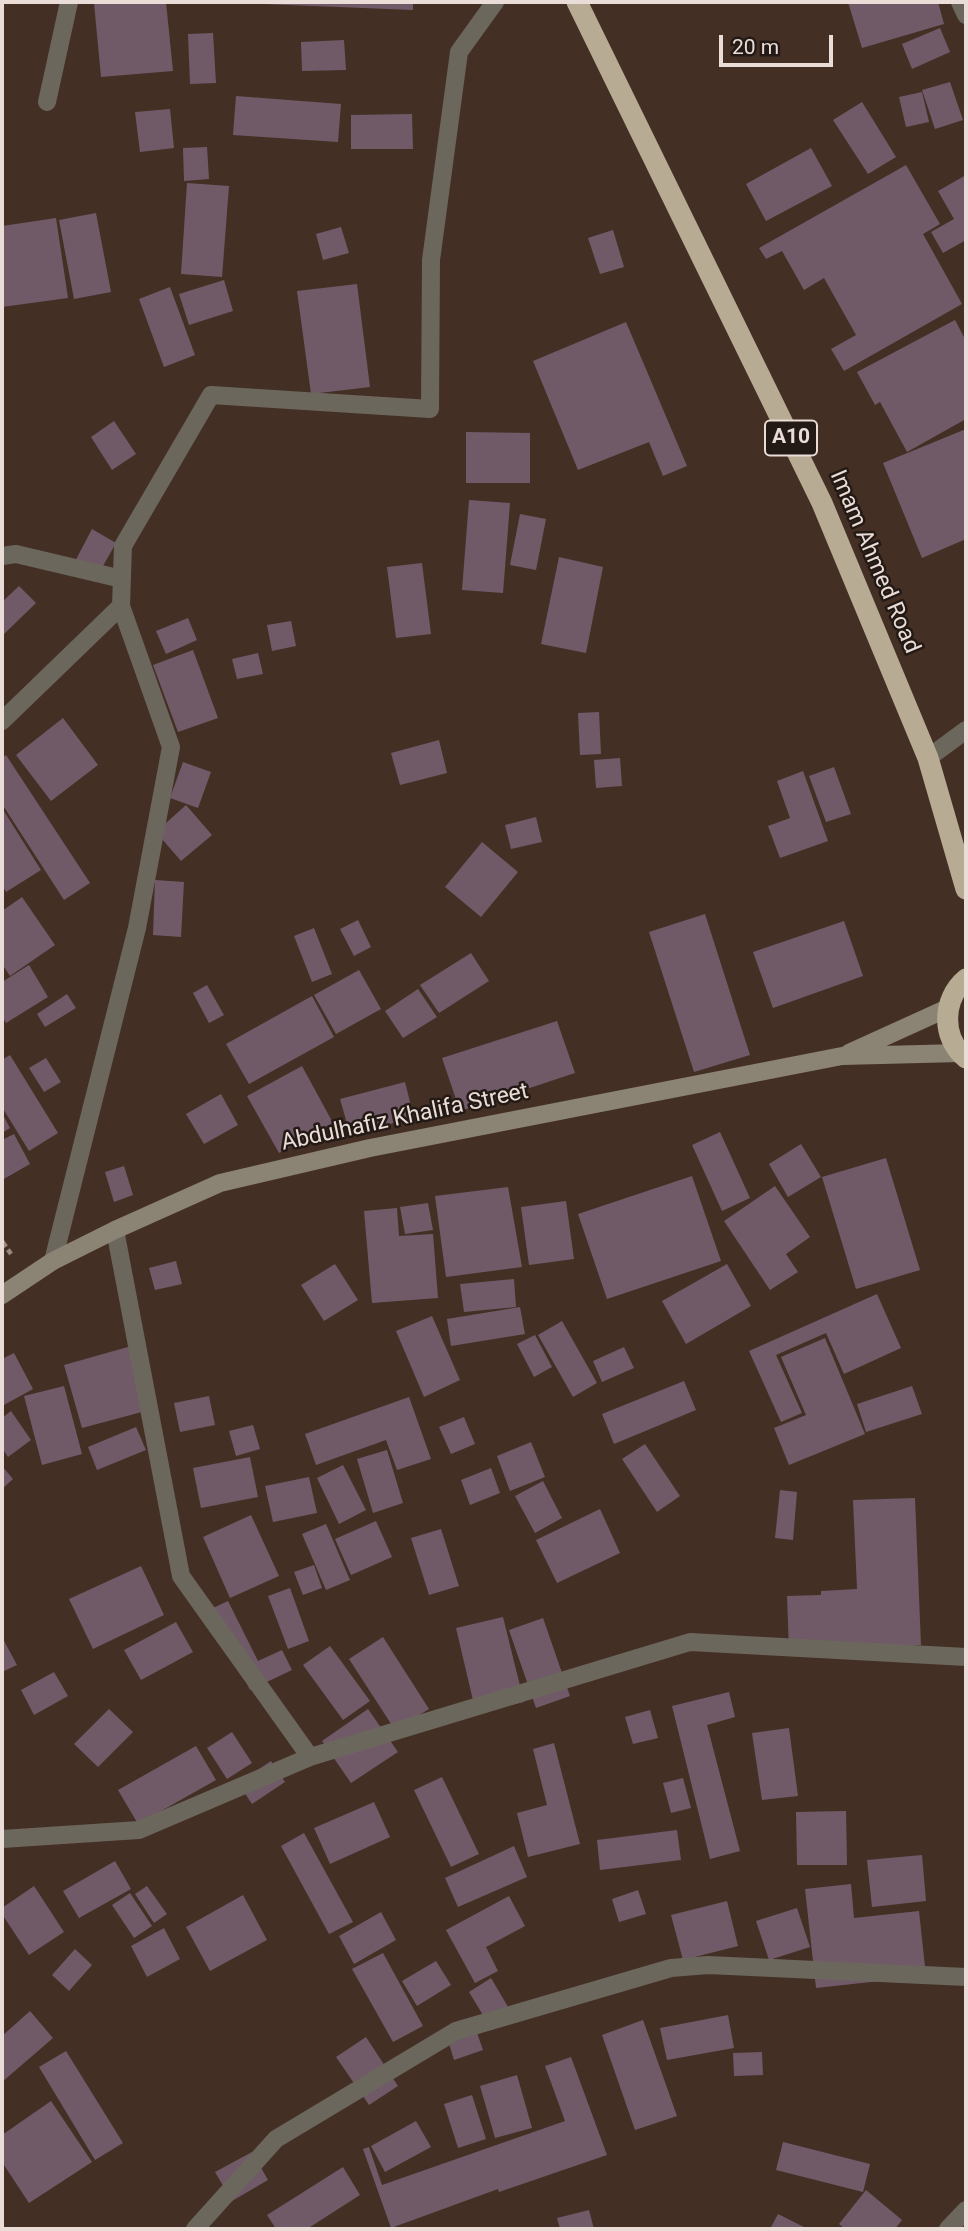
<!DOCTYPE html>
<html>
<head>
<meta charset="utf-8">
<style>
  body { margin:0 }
  #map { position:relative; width:968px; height:2231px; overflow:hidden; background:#442f25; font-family:Roboto,sans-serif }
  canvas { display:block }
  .frame { position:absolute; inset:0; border:4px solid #eadcd6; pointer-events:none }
  .scale { position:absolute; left:719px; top:35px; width:114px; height:32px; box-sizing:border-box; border:4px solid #eadcd6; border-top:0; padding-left:9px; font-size:21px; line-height:24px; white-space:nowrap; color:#eadcd6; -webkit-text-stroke:5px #231a15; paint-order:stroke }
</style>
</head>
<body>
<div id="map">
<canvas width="968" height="2231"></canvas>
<div class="frame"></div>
<div class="scale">20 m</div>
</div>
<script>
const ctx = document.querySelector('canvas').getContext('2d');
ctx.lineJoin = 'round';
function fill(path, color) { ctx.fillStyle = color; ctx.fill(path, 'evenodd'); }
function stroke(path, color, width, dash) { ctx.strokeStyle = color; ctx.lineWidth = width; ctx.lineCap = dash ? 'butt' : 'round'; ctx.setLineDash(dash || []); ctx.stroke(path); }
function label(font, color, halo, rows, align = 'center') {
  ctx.font = font + ' Roboto,sans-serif'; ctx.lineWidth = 5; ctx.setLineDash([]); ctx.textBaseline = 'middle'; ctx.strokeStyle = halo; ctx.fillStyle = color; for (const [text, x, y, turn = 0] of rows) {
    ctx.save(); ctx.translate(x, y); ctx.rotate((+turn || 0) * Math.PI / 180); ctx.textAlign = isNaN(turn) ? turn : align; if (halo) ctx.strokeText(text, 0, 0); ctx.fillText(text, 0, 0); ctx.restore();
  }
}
fill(new Path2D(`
  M103 2H166L173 71 101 77 94 3Z
  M264 2H413V10L264 4Z
  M848 2H938L944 24 862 48Z
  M940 28 950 52 912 69 902 44Z
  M213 33 216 83 190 84 188 34Z
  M344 40 346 70 302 71 301 42Z
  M950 82 963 120 935 129 922 90Z
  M922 92 929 122 906 127 899 97Z
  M236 96 341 104 338 142 233 135Z
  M862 102 896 157 868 174 833 120Z
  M170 109 174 148 140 152 135 112Z
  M412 114 413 149H351V115Z
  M207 147 209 179 184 181 183 148Z
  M811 148 832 186 766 221 746 184Z
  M906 165 940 224 923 234 962 304 844 371 831 349 856 335 824 278 804 290 782 251 766 259 759 248Z
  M966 175V240L943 253 931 232 954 219 938 191Z
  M187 183 229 186 222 277 181 274Z
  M96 213 111 292 74 299 59 220Z
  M56 218 68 298 2 307V226Z
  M341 227 349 253 323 260 316 234Z
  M613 230 624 267 600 274 588 238Z
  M224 280 233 311 189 325 179 294Z
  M357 284 370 387 311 394 297 291Z
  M170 287 195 355 164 367 139 299Z
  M955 320 966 341V419L907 452 880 402 875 405 857 372Z
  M626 322 687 466 663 476 649 442 578 470 533 361Z
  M114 421 136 454 112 470 91 437Z
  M966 429V539L922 558 883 463Z
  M466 432 530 433V483H466Z
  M469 500 510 503 503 593 462 590Z
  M520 514 546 519 536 570 510 565Z
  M92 529 116 543 95 580 72 567Z
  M559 557 603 567 586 653 541 644Z
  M422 563 431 634 396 638 387 567Z
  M19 586 36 603 2 636V602Z
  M188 618 197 640 166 654 156 631Z
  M291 621 296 646 272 651 267 625Z
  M193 650 218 718 178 732 153 665Z
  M258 653 263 674 237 679 232 659Z
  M599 712 601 754 580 755 578 713Z
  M63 718 98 765 51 801 16 755Z
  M439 740 447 773 400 785 391 753Z
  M6 755 90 883 64 900 2 804V758Z
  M620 758 622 786 596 788 594 760Z
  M183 762 211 772 198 808 170 798Z
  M834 767 851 814 826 822 809 776Z
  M803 771 828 841 780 858 768 826 790 818 777 781Z
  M186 805 212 835 181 861 156 832Z
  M2 808 41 870 6 892 2 885Z
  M536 817 542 842 511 849 505 825Z
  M482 842 518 872 481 917 445 887Z
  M155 880 184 882 181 937 153 935Z
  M22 897 55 945 10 976 2 964V911Z
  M705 914 750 1055 694 1072 649 932Z
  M358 920 371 947 354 956 340 929Z
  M844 921 863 976 773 1008 753 952Z
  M314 928 332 974 312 982 294 936Z
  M471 953 489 981 439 1013 420 985Z
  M29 965 48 997 6 1023 2 1016V982Z
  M359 970 381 1009 336 1034 314 995Z
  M207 985 224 1015 209 1023 193 993Z
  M418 989 437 1017 403 1038 385 1011Z
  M67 994 76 1008 45 1027 37 1014Z
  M312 996 334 1037 249 1084 226 1044Z
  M557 1021 575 1073 460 1111 442 1058Z
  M10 1055 58 1133 29 1151 2 1107V1060Z
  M46 1058 61 1082 44 1092 29 1068Z
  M302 1066 333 1123 279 1153 247 1096Z
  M405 1082 414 1118 350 1134 340 1099Z
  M221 1094 238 1125 204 1144 186 1114Z
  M2 1113 10 1128 2 1133Z
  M720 1132 750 1198 722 1211 692 1145Z
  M14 1134 30 1164 2 1180V1140Z
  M801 1144 821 1177 788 1197 769 1164Z
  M886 1158 920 1270 856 1289 822 1177Z
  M124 1166 133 1195 114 1202 105 1172Z
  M692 1176 721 1261 607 1299 578 1214Z
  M775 1186 810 1237 786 1254 798 1272 770 1290 724 1221Z
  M508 1187 522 1267 446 1277 435 1196Z
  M566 1201 574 1259 529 1265 521 1207Z
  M428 1203 433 1230 405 1234 400 1207Z
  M397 1208 399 1236 433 1234 438 1298 372 1303 364 1211Z
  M176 1261 182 1284 155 1290 149 1268Z
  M335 1264 358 1300 324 1321 301 1285Z
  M727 1264 751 1306 686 1344 662 1301Z
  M514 1279 516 1307 464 1312 460 1284Z
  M877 1294 901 1348 844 1374 826 1333 776 1355 802 1413 781 1422 749 1351Z
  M520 1307 525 1334 451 1346 447 1319Z
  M432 1316 460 1380 424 1397 396 1331Z
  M562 1321 597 1383 573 1397 538 1335Z
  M535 1335 552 1367 534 1377 517 1344Z
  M825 1338 865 1434 789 1465 774 1428 806 1415 781 1357Z
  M135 1345 153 1409 82 1428 64 1365Z
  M624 1347 634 1368 602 1382 593 1361Z
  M14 1353 33 1389 2 1406V1359Z
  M684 1381 696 1410 614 1444 602 1414Z
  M64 1386 82 1454 42 1465 24 1396Z
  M912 1386 922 1414 866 1432 857 1404Z
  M209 1396 215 1425 180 1432 174 1403Z
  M409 1397 431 1459 397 1470 386 1440 316 1465 305 1434Z
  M11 1411 31 1440 8 1457 2 1448V1418Z
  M464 1417 475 1444 451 1454 439 1427Z
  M253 1425 260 1449 236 1456 229 1431Z
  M136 1427 146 1450 97 1470 88 1447Z
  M531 1442 545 1477 510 1491 497 1456Z
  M645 1444 680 1496 657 1512 622 1459Z
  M387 1450 403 1503 373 1513 357 1459Z
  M250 1457 258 1497 201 1508 193 1468Z
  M343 1465 366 1510 339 1524 317 1478Z
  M2 1466 13 1479 2 1489Z
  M491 1468 500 1493 470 1505 461 1480Z
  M309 1477 317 1513 273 1522 265 1486Z
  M543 1481 562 1518 535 1533 515 1496Z
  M780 1490 797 1492 793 1540 775 1538Z
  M915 1498 921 1645 789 1650 787 1596 821 1595V1591L857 1589 853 1500Z
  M600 1509 620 1553 557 1583 536 1540Z
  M251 1515 279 1576 230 1598 203 1537Z
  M376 1521 392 1557 351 1575 335 1539Z
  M326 1524 350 1580 326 1590 302 1534Z
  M441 1529 459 1586 429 1595 411 1538Z
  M314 1565 322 1588 303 1595 294 1572Z
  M141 1566 164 1615 93 1649 69 1599Z
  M290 1588 309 1641 288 1649 268 1596Z
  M228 1601 258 1661 282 1650 292 1670 250 1690 211 1609Z
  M503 1617 524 1702 476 1713 456 1628Z
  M543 1618 570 1696 536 1708 509 1630Z
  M176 1622 193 1652 141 1680 124 1650Z
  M2 1637 17 1665 2 1672Z
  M383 1637 429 1709 395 1730 349 1659Z
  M330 1646 370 1701 343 1720 303 1665Z
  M54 1672 68 1696 34 1715 21 1690Z
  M729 1692 735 1717 707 1725 740 1851 710 1859 672 1706Z
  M109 1709 133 1732 98 1767 74 1744Z
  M368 1709 398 1752 351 1783 322 1741Z
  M650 1710 658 1738 633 1744 625 1717Z
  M789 1728 798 1796 762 1800 752 1733Z
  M232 1732 252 1763 227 1779 207 1748Z
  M554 1743 580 1844 528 1857 517 1813 547 1805 533 1749Z
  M196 1746 216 1780 138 1824 118 1790Z
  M271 1761 285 1782 252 1804 238 1783Z
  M442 1777 479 1854 451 1867 414 1790Z
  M683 1778 691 1808 671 1813 663 1783Z
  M374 1802 390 1837 330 1864 314 1828Z
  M846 1811 847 1865H797L796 1812Z
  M677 1830 681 1860 600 1870 597 1840Z
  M304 1833 353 1922 329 1934 281 1846Z
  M514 1846 527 1877 458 1907 445 1878Z
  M922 1855 926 1901 872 1907 867 1860Z
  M115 1861 131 1889 79 1918 63 1891Z
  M851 1884 854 1918 919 1911 926 1976 816 1988 805 1889Z
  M34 1886 64 1932 29 1955 2 1914V1908Z
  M147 1886 167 1914 154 1923 135 1894Z
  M638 1890 646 1914 619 1922 612 1899Z
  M130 1893 152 1926 134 1938 112 1905Z
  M243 1895 267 1940 210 1971 186 1927Z
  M509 1896 525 1926 486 1947 498 1971 475 1983 446 1930Z
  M727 1901 738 1946 683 1960 671 1915Z
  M797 1908 810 1947 769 1960 756 1921Z
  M381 1912 396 1940 354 1964 339 1936Z
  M164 1928 180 1959 147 1977 131 1946Z
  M75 1949 92 1965 69 1991 52 1975Z
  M383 1953 423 2026 393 2042 352 1969Z
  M436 1961 451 1985 417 2006 402 1981Z
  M491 1978 514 2017 492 2030 469 1992Z
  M30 2011 53 2038 2 2082V2036Z
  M728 2015 734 2048 667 2060 660 2028Z
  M643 2020 677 2116 635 2130 602 2035Z
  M475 2027 483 2050 454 2060 447 2037Z
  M366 2037 398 2086 369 2105 336 2057Z
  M66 2051 123 2143 95 2160 39 2067Z
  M762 2052 763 2075 734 2076 733 2053Z
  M571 2057 607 2155 499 2192 498 2189 391 2228 363 2149 369 2147 382 2185 565 2121 545 2066Z
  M517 2075 532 2128 495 2138 480 2086Z
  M472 2095 486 2139 458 2148 444 2104Z
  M51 2101 92 2162 29 2203 2 2162V2135Z
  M416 2121 431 2147 385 2172 371 2146Z
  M783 2142 870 2164 863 2192 776 2170Z
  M252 2152 268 2180 232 2201 215 2172Z
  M343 2167 360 2195 307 2229H276L267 2215Z
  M866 2190 902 2220 895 2229H845L839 2224Z
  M589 2210 594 2229H560L557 2218Z
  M778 2214 808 2229H770Z`), '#715a68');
stroke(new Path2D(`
  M2 1241 11 1254`), '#998880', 4.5, [7, 3.5]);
stroke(new Path2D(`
  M960 2 966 15
  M47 102 69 2
  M2 556 16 554 122 579
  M2 721 121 606
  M928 758 966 730
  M115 1230 181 1576 310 1757
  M53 1261 137 928 171 747 121 606 123 546 211 395 430 409 431 260 459 52 495 2
  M2 1839 139 1830 310 1757 690 1642 966 1657
  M195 2229 276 2139 456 2031 671 1968 708 1965 966 1977
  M948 2229 966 2210`), '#6c675d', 18);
stroke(new Path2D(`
  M849 1053 948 1008
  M2 1295 53 1261 115 1230 220 1183 370 1148 842 1056 960 1053`), '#8b8374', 18);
stroke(new Path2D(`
  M577 2 822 503 928 758 966 889
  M966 979C942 999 941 1038 966 1058`), '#b7ab94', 21);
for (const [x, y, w] of [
  [791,438,52]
]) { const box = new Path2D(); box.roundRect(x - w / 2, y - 17.5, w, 35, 5); ctx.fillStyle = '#231a15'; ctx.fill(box); stroke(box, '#eadcd6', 2); }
label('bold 21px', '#eadcd6', null, [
  ["A10",791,438]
]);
label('23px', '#eadcd6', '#231a15', [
  ["Imam Ahmed Road",874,562,67],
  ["Abdulhafiz Khalifa Street",405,1118,-12]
]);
</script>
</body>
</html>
